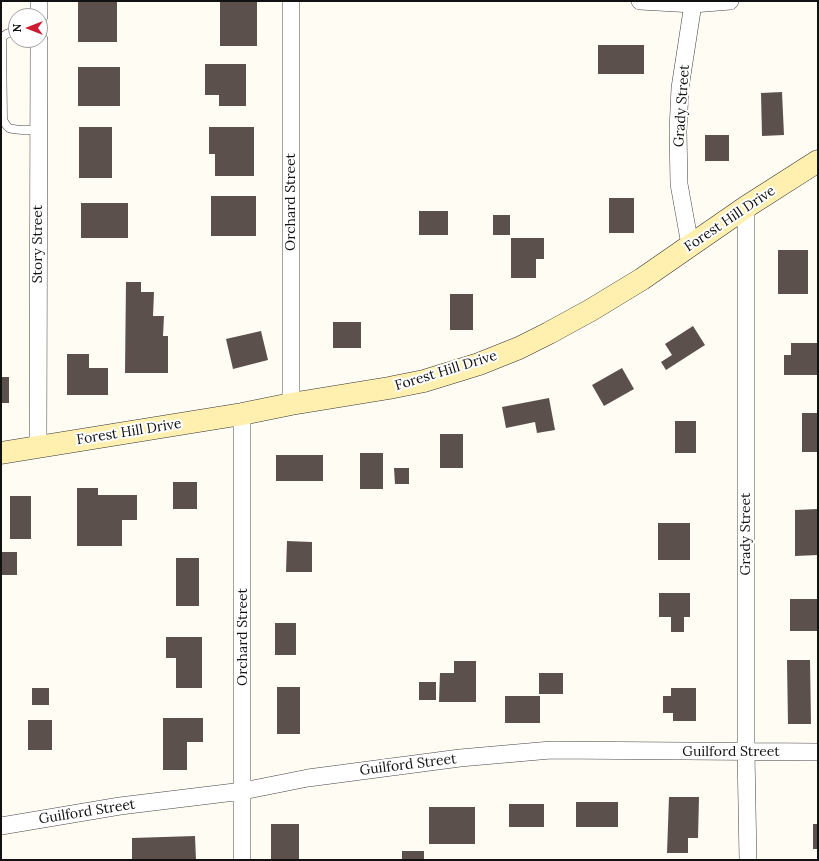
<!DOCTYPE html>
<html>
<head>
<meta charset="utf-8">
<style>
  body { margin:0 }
  #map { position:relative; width:819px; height:861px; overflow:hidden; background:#fffcf4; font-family:Lora,serif }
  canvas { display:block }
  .frame { position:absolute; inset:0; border:2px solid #111; pointer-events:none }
  .north { position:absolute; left:8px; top:8px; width:40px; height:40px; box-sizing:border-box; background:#fff; border:1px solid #a0a0a0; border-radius:50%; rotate:270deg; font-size:11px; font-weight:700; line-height:16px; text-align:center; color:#111 }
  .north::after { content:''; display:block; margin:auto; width:14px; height:18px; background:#ce1b31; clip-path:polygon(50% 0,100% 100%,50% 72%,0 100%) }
</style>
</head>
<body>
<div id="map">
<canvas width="819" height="861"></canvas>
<div class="frame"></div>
<div class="north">N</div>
</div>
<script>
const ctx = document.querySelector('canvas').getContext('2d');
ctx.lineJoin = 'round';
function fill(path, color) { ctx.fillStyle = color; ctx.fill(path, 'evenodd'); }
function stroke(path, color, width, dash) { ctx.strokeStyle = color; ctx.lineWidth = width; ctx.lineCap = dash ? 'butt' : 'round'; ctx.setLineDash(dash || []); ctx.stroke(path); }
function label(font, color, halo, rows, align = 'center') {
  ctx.font = font + ' Lora,serif'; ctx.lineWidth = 4; ctx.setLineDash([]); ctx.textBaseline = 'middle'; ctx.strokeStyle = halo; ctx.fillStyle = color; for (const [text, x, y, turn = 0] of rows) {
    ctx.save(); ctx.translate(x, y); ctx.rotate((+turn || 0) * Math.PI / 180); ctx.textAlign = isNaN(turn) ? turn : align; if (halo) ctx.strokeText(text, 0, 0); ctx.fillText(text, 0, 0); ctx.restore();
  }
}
fill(new Path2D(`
  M220 1H257V46H220Z
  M78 2H117V42H78Z
  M598 45H644V74H598Z
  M205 64H246V106H219V95H205Z
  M78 67H120V106H78Z
  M782 92 784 135 762 136 761 93Z
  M79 127H112V178H79Z
  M209 127H254V176H215V154H209Z
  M705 135H729V161H705Z
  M211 196H256V236H211Z
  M609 198H634V233H609Z
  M81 203H128V238H81Z
  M419 211H448V235H419Z
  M493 215H510V235H493Z
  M511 238H544V259H536V278H511Z
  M778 250H808V294H778Z
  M126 282H141V292H154L153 316H164L163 336H168V373H125Z
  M450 294H473V330H450Z
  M333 322H361V348H333Z
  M693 326 705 345 666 370 661 362 672 355 665 344Z
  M261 331 268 360 233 369 226 339Z
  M791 343H818V375H784V355H791Z
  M67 354H89V368H108V395H67Z
  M622 368 634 389 604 406 592 385Z
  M1 377H9V403H1Z
  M549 398 555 430 537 433 535 422 506 428 502 407Z
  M802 413H818V452H802Z
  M675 421H696V453H675Z
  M440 434H463V468H440Z
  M360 453H383V489H360Z
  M276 455H323V481H276Z
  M394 468H409V484H395Z
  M173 482H197V509H173Z
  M77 488H98V495H137V520H122V546H77Z
  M10 496H31V539H10Z
  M818 509V555L795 556V510Z
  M658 523H690V560H658Z
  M287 541 312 542V572H286Z
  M1 552H17V575H1Z
  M176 558H199V606H176Z
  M659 593H690V617H684V632H671V617H659Z
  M790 599H818V631H790Z
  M275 623H296V655H275Z
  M166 637H202V688H176V658H166Z
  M787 660H810L811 724H788Z
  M454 661H476V702H439L440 673H454Z
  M539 673H563V694H539Z
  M419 682H436V700H419Z
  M277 687H300V734H277Z
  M32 688H49V705H32Z
  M671 688H696V721H673V713H663V696H671Z
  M505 696H540V723H505Z
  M163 718H203V742H187V770H163Z
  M28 720H52V750H28Z
  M669 797H699L698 838H688V853H667Z
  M576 802H618V827H576Z
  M509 804H544V827H509Z
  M429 807H475V844H429Z
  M271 824H299V860H271Z
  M813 824H818V849H813Z
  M195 836 196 860H132V838Z
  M402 851H424V860H402Z`), '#5b504c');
const lane = new Path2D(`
  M16 32C9 33 7 32 2 38L3 120C5 123 6 126 9 128 16 131 31 130 39 130`);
const street = new Path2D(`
  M291 1V404
  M640 1 693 4 730 1
  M39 16V1
  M746 207V752L748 860
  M690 245 679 184 678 131 680 88 693 4
  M38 447 39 40
  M1 826 120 806 243 791 308 778 460 758 551 750 818 752
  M242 860V414`);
const secondary = new Path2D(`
  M1 453 242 414 291 404 389 388 424 381 479 364 519 348 549 333 591 310 642 279 746 207 818 161`);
stroke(lane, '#444', 9);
stroke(street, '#444', 18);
stroke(secondary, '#333', 23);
stroke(lane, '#fff', 8);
stroke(street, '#fff', 17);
stroke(secondary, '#fff0af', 22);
label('14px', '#111', '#fff', [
  ["Grady Street",682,106,-86],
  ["Orchard Street",291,202,-90],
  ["Forest Hill Drive",730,219,-34],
  ["Story Street",38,244,-90],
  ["Forest Hill Drive",446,371,-17],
  ["Forest Hill Drive",129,432,-9],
  ["Grady Street",746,534,-90],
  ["Orchard Street",243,637,-90],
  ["Guilford Street",731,752],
  ["Guilford Street",408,765,-7],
  ["Guilford Street",87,812,-9]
]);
</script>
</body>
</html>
